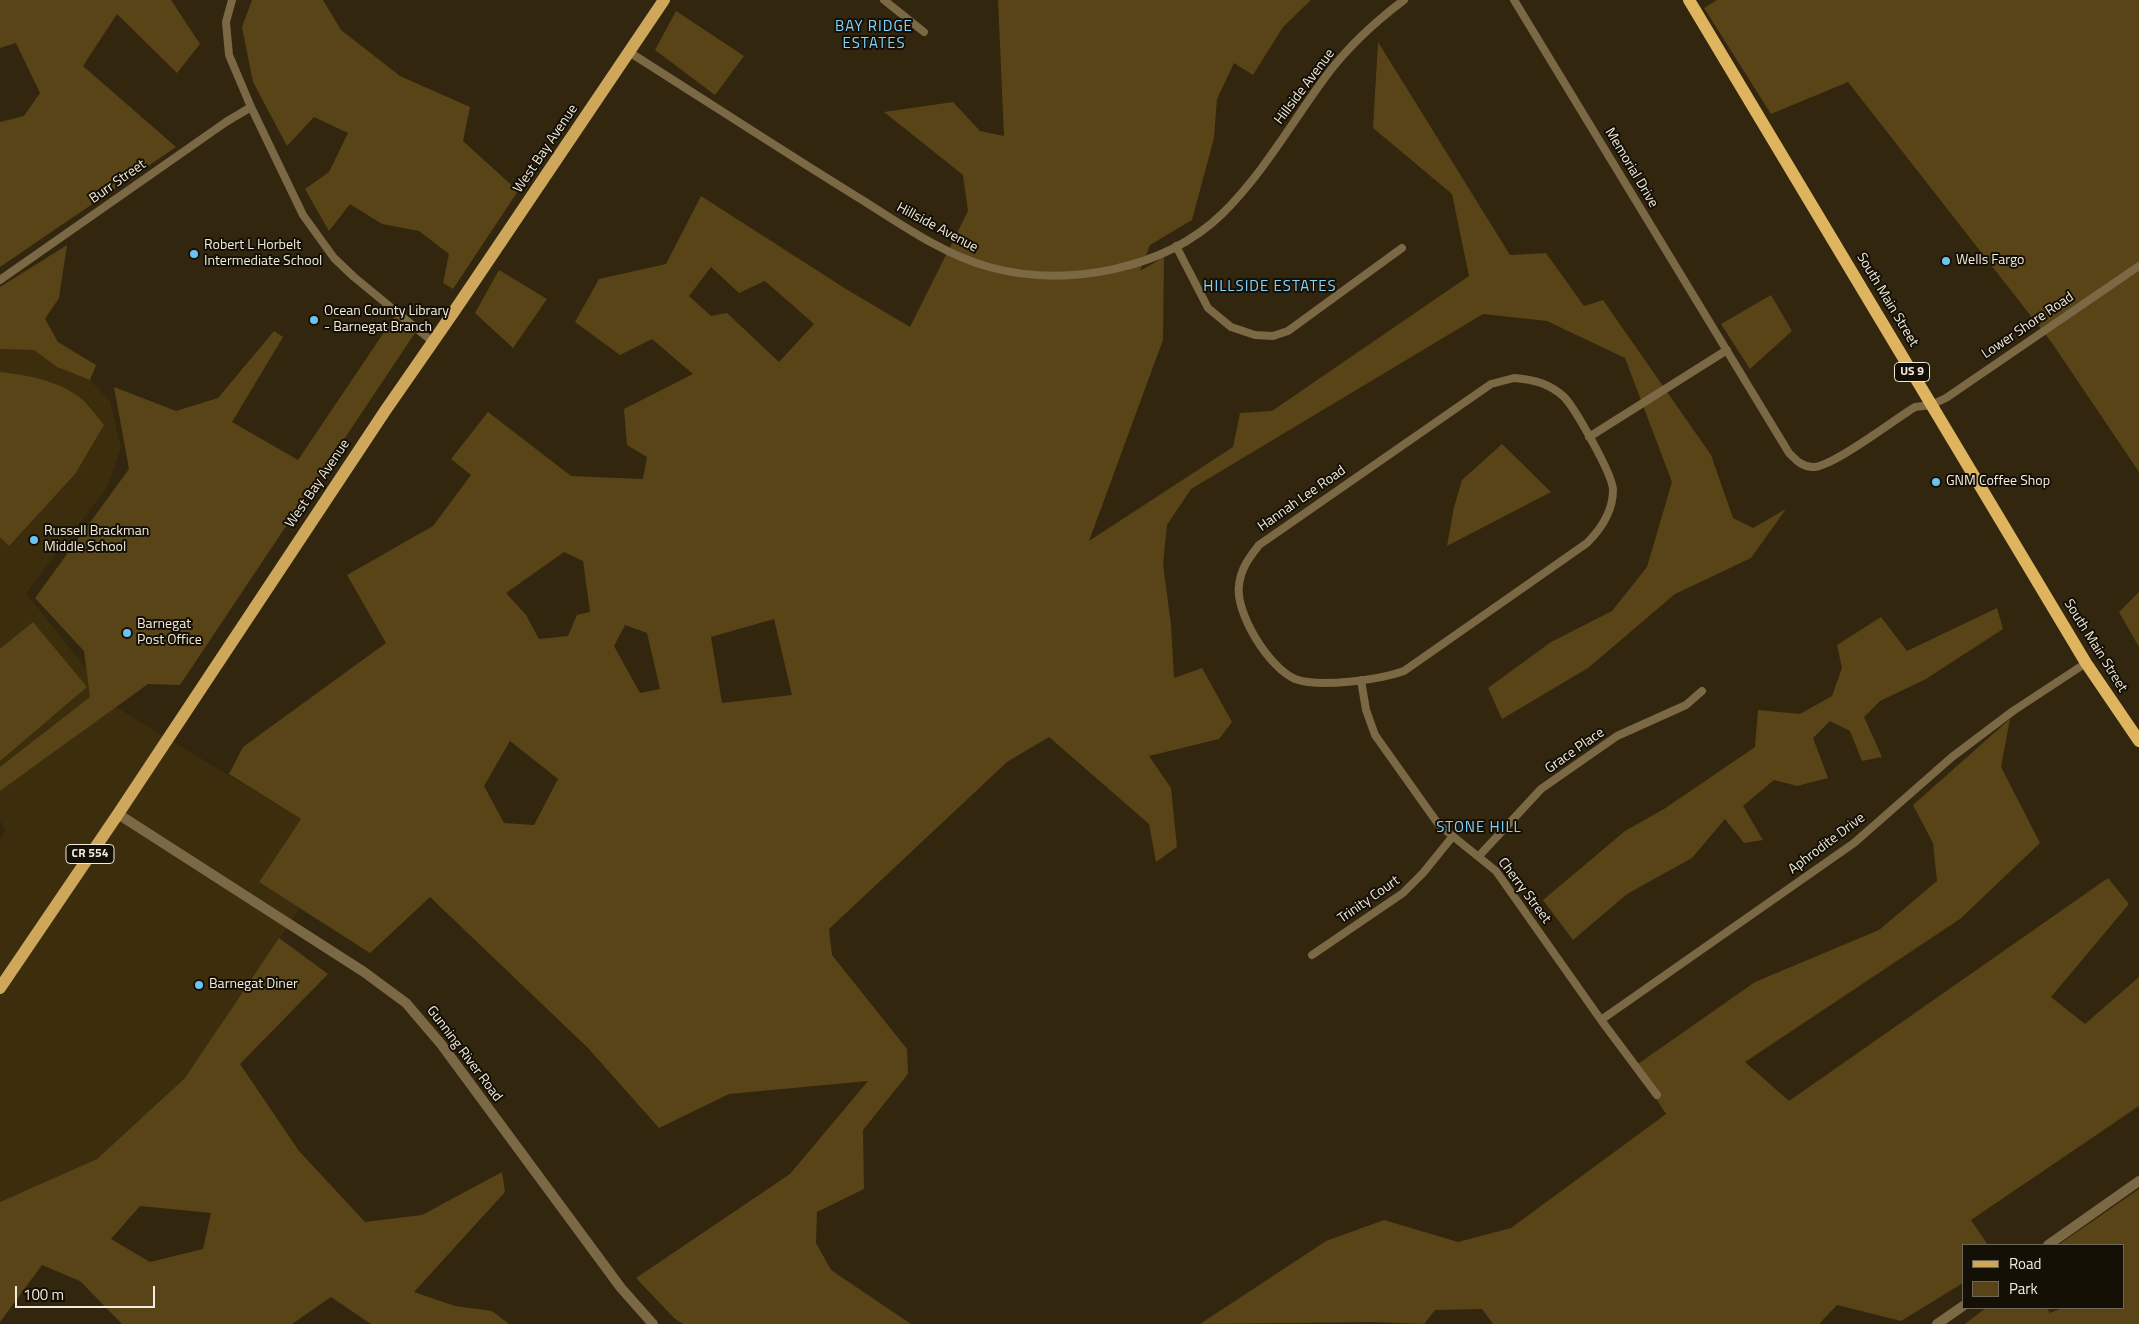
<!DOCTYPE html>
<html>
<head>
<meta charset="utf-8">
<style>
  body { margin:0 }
  #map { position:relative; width:2139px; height:1324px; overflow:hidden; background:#32260e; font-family:"Titillium Web",sans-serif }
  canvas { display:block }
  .legend { position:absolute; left:1962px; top:1244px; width:162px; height:65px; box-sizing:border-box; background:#151006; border:1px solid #6d675c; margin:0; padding:6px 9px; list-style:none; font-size:15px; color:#f2eadc }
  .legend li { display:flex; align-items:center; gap:10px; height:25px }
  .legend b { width:25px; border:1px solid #6d675c }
  .scale { position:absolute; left:15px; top:1286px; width:140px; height:22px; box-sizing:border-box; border:2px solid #f2eadc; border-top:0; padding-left:6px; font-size:15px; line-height:18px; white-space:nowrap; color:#f2eadc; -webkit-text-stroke:4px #151006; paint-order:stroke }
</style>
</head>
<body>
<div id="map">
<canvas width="2139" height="1324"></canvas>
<ul class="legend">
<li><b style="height:6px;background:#cea75b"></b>Road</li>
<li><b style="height:14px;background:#594418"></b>Park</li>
</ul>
<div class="scale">100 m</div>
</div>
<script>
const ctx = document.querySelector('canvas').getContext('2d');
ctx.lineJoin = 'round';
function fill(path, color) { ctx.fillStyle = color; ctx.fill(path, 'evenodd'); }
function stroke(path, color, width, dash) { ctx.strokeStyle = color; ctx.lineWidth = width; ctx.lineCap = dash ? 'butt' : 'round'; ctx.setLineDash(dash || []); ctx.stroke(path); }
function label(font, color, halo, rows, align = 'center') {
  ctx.font = font + ' "Titillium Web",sans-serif'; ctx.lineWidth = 4; ctx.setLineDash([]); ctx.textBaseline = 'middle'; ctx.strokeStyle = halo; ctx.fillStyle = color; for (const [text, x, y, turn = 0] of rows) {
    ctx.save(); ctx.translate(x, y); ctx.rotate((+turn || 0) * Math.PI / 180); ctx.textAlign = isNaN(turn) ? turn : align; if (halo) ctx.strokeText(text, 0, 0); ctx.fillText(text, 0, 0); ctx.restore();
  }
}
fill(new Path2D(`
  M0 349 34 350 57 367 90 380 110 401 121 447 108 486 26 593 104 691 0 779Z
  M116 707 301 819 259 882 300 908 185 1078 97 1159 0 1202V841L5 829 0 821V791Z`), '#3c2d0c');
fill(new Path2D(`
  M0 0H171L200 44 177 73 117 14 83 66 176 147 0 267V122L24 116 40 93 16 43 0 48Z
  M252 0H323L341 30 400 76 470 107 463 141 518 191 453 289 443 283 449 254 419 231 382 224 350 204 329 231 305 189 329 172 348 133 314 117 287 146 253 82 242 27Z
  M998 0H1311L1283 27 1253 75 1234 63 1217 99 1214 138 1192 220 1150 245 1140 271 1164 257 1163 340 1089 541 1233 447 1240 413 1272 411 1469 276 1452 194 1373 128 1378 42 1510 255 1546 253 1584 306 1603 300 1711 455 1733 518 1753 528 1786 509 1751 558 1675 594 1588 668 1502 719 1488 688 1551 642 1612 611 1647 567 1672 482 1625 358 1547 321 1483 314 1191 489 1167 525 1163 564 1171 625 1174 678 1202 668 1232 722 1219 739 1149 756 1171 788 1177 847 1156 862 1149 824 1049 737 1007 762 829 929 832 955 907 1049 908 1074 863 1130 864 1189 817 1212 816 1243 831 1270 911 1324H683L674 1318 636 1278 790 1174 868 1081 729 1094 659 1128 588 1048 430 897 370 953 259 882 301 819 229 774 243 747 386 643 347 575 433 526 471 475 451 459 488 412 571 476 643 479 647 457 627 445 624 409 693 374 652 339 620 355 575 322 599 279 666 264 701 196 846 289 910 327 968 211 963 175 884 112 953 102 980 131 1004 136ZM711 267 739 293 765 281 814 324 779 362 727 313 711 316 689 296ZM564 552 583 561 590 612 577 615 568 636 539 639 526 615 506 593ZM774 619 792 695 722 703 711 637ZM625 625 647 633 660 689 640 693 614 646ZM510 741 558 779 534 825 504 823 484 786Z
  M1717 0H2139V472L2052 343 1848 82 1771 114 1704 8Z
  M676 11 744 56 715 95 655 50Z
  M67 245 59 298 45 319 58 342 96 365 90 380 57 367 34 350 0 349V287Z
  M499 270 547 299 513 348 475 313Z
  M1771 295 1792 331 1750 369 1721 324Z
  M399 310 419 327 180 685 148 684 0 791V767L90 697 84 651 35 598 129 469 114 387 176 411 218 398 274 331 283 337 232 422 298 460Z
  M0 372C27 375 55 380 78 396 88 403 96 416 104 425L75 474 9 546 0 537Z
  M1502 444 1551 492 1447 546 1454 507 1462 480Z
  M2139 592V647L2119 612Z
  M1997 608 2003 629 1926 679 1880 701 1864 717 1882 757 1862 761 1850 731 1830 721 1813 738 1828 778 1797 786 1774 780 1743 806 1763 840 1744 843 1725 819 1692 858 1627 894 1573 940 1543 900 1625 831 1664 809 1755 747 1758 710 1800 714 1832 696 1842 668 1837 645 1881 617 1907 651Z
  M33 622 87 687 0 761V649Z
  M2010 719 2001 767 2040 843 1960 919 1745 1062 1789 1101 2108 878 2129 904 2051 997 2085 1024 2139 977V1106L1971 1220 1988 1245H1963V1283L1901 1321 1837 1305 1819 1324H1493L1482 1309 1435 1310 1424 1324 1374 1322 1200 1324 1326 1241 1384 1220 1458 1242 1511 1228 1666 1114 1635 1066 1755 982 1879 930 1937 881 1933 843 1913 805Z
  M279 938 328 974 240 1064 299 1151 365 1222 422 1215 502 1172 505 1192 414 1292 455 1306 492 1311 509 1324H371L331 1297 292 1324H122L80 1281 42 1265 0 1322V1202L97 1159 185 1078ZM140 1206 211 1213 203 1249 150 1262 111 1239Z
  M2139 1189V1324H1965L1986 1308H2047L2050 1313 2062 1308H2123V1245H2062L2061 1243Z`), '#594418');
stroke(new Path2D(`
  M232 0 226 22 229 55 251 107 303 215 334 258 354 277 433 342
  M884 0 924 32
  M1514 0 1789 453C1796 460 1801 466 1812 467 1830 469 1895 419 1915 407L1931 405 1946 398 2139 266
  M629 52C708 102 787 154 867 203 905 227 945 255 989 267 1066 288 1164 270 1222 214 1263 174 1292 122 1326 76 1347 48 1376 21 1404 0
  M1176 246 1208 308 1231 327 1255 335 1273 336 1288 331 1402 248
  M0 280 226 122 251 107
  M1514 378C1531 379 1550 384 1563 396 1574 406 1613 475 1613 490 1613 511 1602 528 1587 543L1404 671C1379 680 1319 688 1295 679 1269 668 1235 613 1239 585 1241 568 1249 558 1259 545L1491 384Z
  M1589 437 1727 350
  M1361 680 1366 710 1375 735 1429 811 1439 825 1496 871 1601 1020 1657 1095
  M1479 856 1541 789 1617 736 1686 705 1702 691
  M1312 955 1403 893 1423 873 1453 836
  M1601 1020 1854 843 1952 757 2013 711 2086 663`), '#7b6845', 8);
stroke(new Path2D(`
  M118 814 364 972 406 1003 441 1044 621 1288 653 1324
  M2048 1245 2139 1181
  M1937 1324 1963 1306`), '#7b6845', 10);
stroke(new Path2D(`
  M0 988 118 814 385 411 455 310 664 0`), '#cea75b', 12);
stroke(new Path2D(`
  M1689 0 2086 663 2139 741`), '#deb45e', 12);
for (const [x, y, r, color] of [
  [194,254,5,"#6ac3f1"],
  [1946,261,5,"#6ac3f1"],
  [314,320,5,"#6ac3f1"],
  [1936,482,5,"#6ac3f1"],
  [34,540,5,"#6ac3f1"],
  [127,633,5,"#6ac3f1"],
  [199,985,5,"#6ac3f1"]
]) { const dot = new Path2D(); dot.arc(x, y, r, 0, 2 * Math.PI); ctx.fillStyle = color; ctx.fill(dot); stroke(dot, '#151006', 2); }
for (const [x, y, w] of [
  [1912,372,35],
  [90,854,48]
]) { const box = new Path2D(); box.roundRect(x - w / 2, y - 9.5, w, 19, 4); ctx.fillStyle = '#151006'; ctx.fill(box); stroke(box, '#f2eadc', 1); }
label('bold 12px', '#f2eadc', null, [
  ["US 9",1912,372],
  ["CR 554",90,854]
]);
label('14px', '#f2eadc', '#151006', [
  ["Hillside Avenue",1305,87,-53],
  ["West Bay Avenue",546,149,-56],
  ["Memorial Drive",1631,168,59],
  ["Burr Street",118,182,-35],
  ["Hillside Avenue",937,228,28],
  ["South Main Street",1887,300,59],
  ["Lower Shore Road",2028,326,-34],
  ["West Bay Avenue",318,484,-56],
  ["Hannah Lee Road",1302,499,-35],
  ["South Main Street",2095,646,58],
  ["Grace Place",1575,751,-35],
  ["Aphrodite Drive",1827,844,-37],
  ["Cherry Street",1524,891,53],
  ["Trinity Court",1369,900,-35],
  ["Gunning River Road",464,1054,53]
]);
label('14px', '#f2eadc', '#151006', [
  ["Robert L Horbelt",204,246],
  ["Intermediate School",204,262],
  ["Wells Fargo",1956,261],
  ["Ocean County Library",324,312],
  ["- Barnegat Branch",324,328],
  ["GNM Coffee Shop",1946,482],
  ["Russell Brackman",44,532],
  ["Middle School",44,548],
  ["Barnegat",137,625],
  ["Post Office",137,641],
  ["Barnegat Diner",209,985]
], 'left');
ctx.letterSpacing = '1px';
label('15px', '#82d4ff', '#151006', [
  ["BAY RIDGE",874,27],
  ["ESTATES",874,44],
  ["HILLSIDE ESTATES",1270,287],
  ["STONE HILL",1479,828]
]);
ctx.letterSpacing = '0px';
</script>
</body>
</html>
